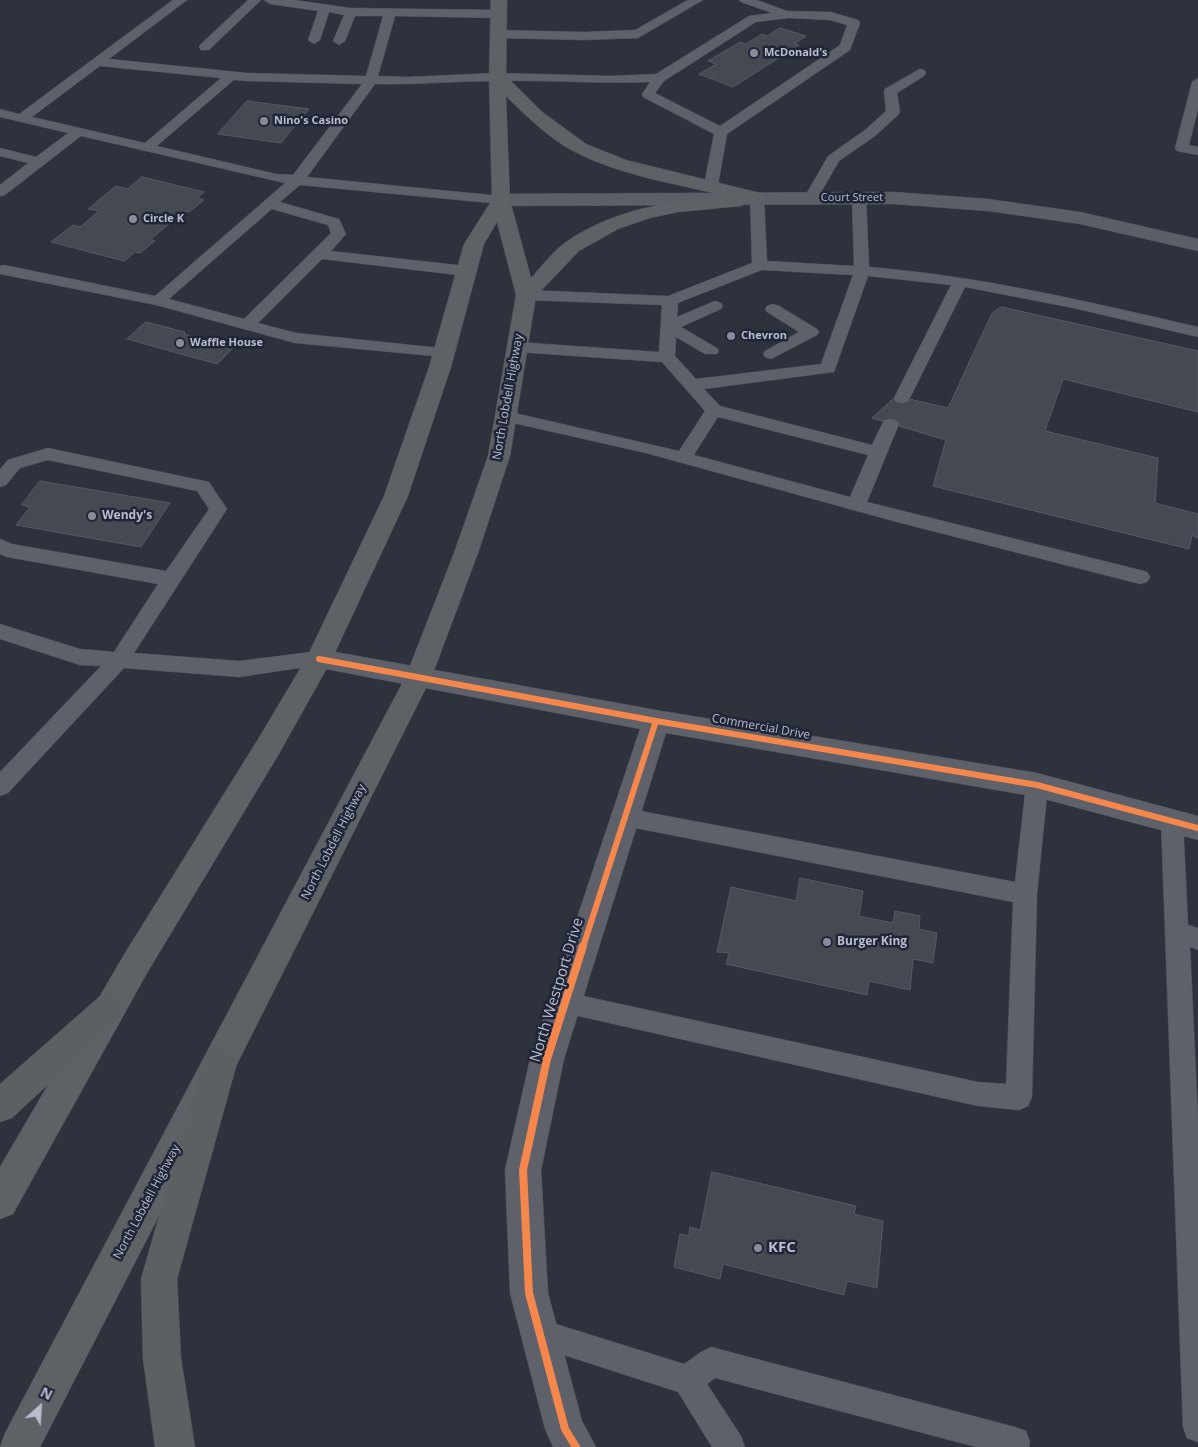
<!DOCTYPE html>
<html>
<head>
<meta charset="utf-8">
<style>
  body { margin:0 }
  #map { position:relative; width:1198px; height:1447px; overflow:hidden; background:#2d323d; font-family:"Open Sans",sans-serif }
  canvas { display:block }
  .north { position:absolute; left:15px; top:1382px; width:50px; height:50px; -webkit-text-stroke:4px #202538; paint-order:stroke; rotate:26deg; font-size:14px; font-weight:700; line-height:20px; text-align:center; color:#b9bdcc }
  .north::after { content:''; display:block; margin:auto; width:18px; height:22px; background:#b9bdcc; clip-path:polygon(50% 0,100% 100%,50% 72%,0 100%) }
</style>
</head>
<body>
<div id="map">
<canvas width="1198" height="1447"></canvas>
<div class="north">N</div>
</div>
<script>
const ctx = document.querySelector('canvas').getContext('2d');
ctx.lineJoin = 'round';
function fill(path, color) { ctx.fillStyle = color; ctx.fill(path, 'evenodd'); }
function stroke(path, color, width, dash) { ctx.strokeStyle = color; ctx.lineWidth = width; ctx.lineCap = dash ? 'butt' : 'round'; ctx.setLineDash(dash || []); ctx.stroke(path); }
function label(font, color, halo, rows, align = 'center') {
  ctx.font = font + ' "Open Sans",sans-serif'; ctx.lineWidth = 5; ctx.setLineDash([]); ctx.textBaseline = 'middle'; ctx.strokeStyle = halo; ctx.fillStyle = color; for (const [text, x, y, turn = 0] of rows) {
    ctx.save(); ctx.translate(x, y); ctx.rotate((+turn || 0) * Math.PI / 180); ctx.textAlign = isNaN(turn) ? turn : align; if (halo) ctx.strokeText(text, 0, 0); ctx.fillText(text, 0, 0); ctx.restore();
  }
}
const building = new Path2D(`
  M780 28 806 36 794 44 799 45 733 87 699 74 716 64 708 61 740 42 746 44 762 34 767 36Z
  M247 101 309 109 281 143 218 134Z
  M142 177 204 192 197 198 204 200 189 212 184 211 151 239 155 241 140 253 135 252 124 261 51 242 73 225 80 227 99 211 88 209 116 186 127 189Z
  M1002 307 1198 351V412L1063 379 1045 431 1158 458 1155 503 1198 514V538L1192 535 1189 549 933 486 946 440 872 418 896 396 948 408 992 313Z
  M146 322 185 332 184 334 234 347 217 364 127 339Z
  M40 481 170 503 141 547 16 525 30 507 22 505Z
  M800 878 863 891 859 916 893 923 895 911 920 916 919 929 937 933 933 963 913 959 910 990 869 981 867 995 726 964 729 953 717 952 731 887 796 901Z
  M712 1172 856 1206 854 1214 883 1221 877 1288 847 1281 844 1295 723 1264 720 1279 674 1267 680 1234 689 1236 690 1227 700 1230Z`);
fill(building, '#454952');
stroke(building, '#565a64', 1);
const service = new Path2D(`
  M173 0H187L109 59 247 73 366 76 383 16H355L345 41 339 45 333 41 344 15 329 12 320 40 314 44 308 40 318 11 270 4 264 0H294L351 8 498 10 504 14 498 18 395 16 378 76 408 77 497 73 611 76 656 74 749 16 772 13 741 2 739 0H757L787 11 831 12 858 20 860 23 850 50 727 134 718 185 716 188H706L704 185 714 134 643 97 642 94 650 82C599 84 548 80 497 81 456 81 415 85 375 84L307 177 501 196 506 197 508 200 506 203 501 204 300 185 280 202 339 219 346 234 331 251 466 266 471 268 474 271 471 274 466 276 322 259 258 323 296 333 450 349 452 352 450 355 444 357 295 343 156 305 0 274V266L4 265 155 296 285 183 81 136 5 195 0 196V185L28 163 0 156V148L36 157 68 133 0 117V109L19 114ZM789 18 830 20 847 25 840 45 720 126 655 93 664 81 756 22ZM100 66 221 78 145 143 32 117ZM234 80 247 81 362 84 293 175 276 174 157 146ZM272 209 328 225 331 233 244 319 169 299Z
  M248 0H261L209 50H201L199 47 201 44Z
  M688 0H703L638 38 584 40 498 38 492 34 498 30 584 32 635 30Z
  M920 69 924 70 926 73 924 76 897 93 900 112 898 115 875 136 839 161 816 201H806L804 198 828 156 865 130 886 111 884 92 885 89Z
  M1198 78V109L1189 145 1198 147V155L1177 151 1175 148 1192 82Z
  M757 194 762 195 764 198 767 261 854 266 852 198 854 195H864L866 198 869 267C981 276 1089 302 1198 327V337L1073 308 965 287 910 398 908 402 902 403 896 402 894 398 951 285 868 276 834 372 704 389 720 406 872 445 884 420 890 419 896 420 899 424 867 502 1140 570 1147 572 1150 577 1147 582 1140 584 897 522 646 453 500 420 497 416 500 412 506 411 679 451 705 411 662 362 517 352 511 350 509 347 511 344 517 342 659 352 662 305 526 300 520 298 518 295 520 292 526 290 668 296 752 263 750 198 752 195ZM762 270 853 275 821 364 696 379 675 356 676 337 705 354H717L719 351 717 348 681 327 721 309 723 306 721 303 715 301 677 317 678 303ZM718 417 868 455 850 497 694 455Z
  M773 304 779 306 817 329 819 332 817 335 771 359 765 357 763 354 765 351 799 332 767 312 765 309 767 306Z
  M48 448 209 482 227 509 134 653 239 661 319 651 326 654 329 659 326 664 239 677 124 668 8 793 0 796V772L101 666 80 665 0 639V624L80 649 114 652 158 584 7 557 0 554V539L12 544 166 571 209 509 197 491 48 460 20 468 6 485 0 487V469L8 460Z
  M1037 776 1045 779 1048 785 1037 894 1032 1097 1028 1106 1019 1110 978 1106 556 1011 553 1003 556 995 565 992 978 1082 1006 1084 1013 902 625 826 617 824 614 817 617 810 625 808 1015 882 1026 785 1029 779Z
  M1172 811 1180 813 1183 820 1188 925 1198 928V950L1190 947 1198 1118V1442L1187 1438 1183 1427 1161 820 1164 813Z
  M540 1319 684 1364 701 1352 711 1347 1015 1427 1026 1431 1030 1442 1029 1447H976L715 1378 707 1384 741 1436 745 1447H712L678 1392 530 1344 525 1334 530 1324Z`);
const minor = new Path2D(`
  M319 649 656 710 1037 773 1198 816V840L1037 797 666 733 564 1059 541 1170 548 1293 582 1421 596 1447H553L545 1429 510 1293 505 1170 530 1059 640 729 310 666 306 659 310 652Z`);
const secondary = new Path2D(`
  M894 192 988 199 1080 212 1198 239V251L1080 224 988 211 894 204 501 206 494 204 492 200 494 196 501 194Z`);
const trunk = new Path2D(`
  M491 0H507L506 76 541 111 586 144 626 160 764 194 766 198 764 202 757 204 749 202 741 206 678 212 650 218 618 229 579 251 536 296 510 456 478 553 432 676 232 1074 40 1447H0L5 1433 406 676 454 553 488 456 516 295 497 222 484 244 451 367 408 496 332 659 280 752 147 973 13 1214 0 1219V1167L125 953 260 736 307 657 384 496 429 367 464 244 492 200 489 77ZM506 96C525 115 551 140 575 152 619 175 677 184 726 196 670 201 614 209 566 242 553 251 542 266 531 278L510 200Z`);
const motorway = new Path2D(`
  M110 992 121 997 126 1007 121 1017 12 1118 0 1122V1084L99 997Z
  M220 1047 232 1052 237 1063 177 1279 181 1358 195 1447H155L143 1358 141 1279 203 1063 208 1052Z`);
stroke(service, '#4a4d55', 1);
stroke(minor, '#4a4d55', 1);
stroke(secondary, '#4a4d55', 1);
stroke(trunk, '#4a4e58', 1);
stroke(motorway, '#4a4e58', 1);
fill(service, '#5e616a');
fill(minor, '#5e616a');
fill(secondary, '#5c5f68');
fill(trunk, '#5e6267');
fill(motorway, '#5d6063');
stroke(new Path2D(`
  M319 659 656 721 1037 785 1198 828
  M583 947 656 721`), '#f5874c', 6);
stroke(new Path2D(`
  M576 1447 565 1429 529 1293 523 1170 547 1059 583 946`), '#f5874c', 8);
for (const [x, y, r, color] of [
  [754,53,5,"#888c9a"],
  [264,121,5,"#888c9a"],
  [133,219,5,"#888c9a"],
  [731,336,5,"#888c9a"],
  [180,343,5,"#888c9a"],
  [92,516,5,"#888c9a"],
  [827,942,5,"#888c9a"],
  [758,1248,5,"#888c9a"]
]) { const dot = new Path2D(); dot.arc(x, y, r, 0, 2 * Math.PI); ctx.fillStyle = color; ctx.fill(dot); stroke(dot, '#202538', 2); }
label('bold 11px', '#b9bdcc', '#202538', [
  ["McDonald's",764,53],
  ["Nino's Casino",274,121],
  ["Circle K",143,219],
  ["Chevron",741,336],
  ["Waffle House",190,343]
], 'left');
label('11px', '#b9bdcc', '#202538', [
  ["Court Street",852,198]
]);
label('12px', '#b9bdcc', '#202538', [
  ["North Lobdell Highway",508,397,-80],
  ["Commercial Drive",761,727,10],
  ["North Lobdell Highway",334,842,-63],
  ["North Lobdell Highway",147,1202,-62]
]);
label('bold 12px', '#b9bdcc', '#202538', [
  ["Wendy's",102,516],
  ["Burger King",837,942]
], 'left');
label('15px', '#b9bdcc', '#202538', [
  ["North Westport Drive",557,990,-73]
]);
label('bold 15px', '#b9bdcc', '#202538', [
  ["KFC",768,1248]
], 'left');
</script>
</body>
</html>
